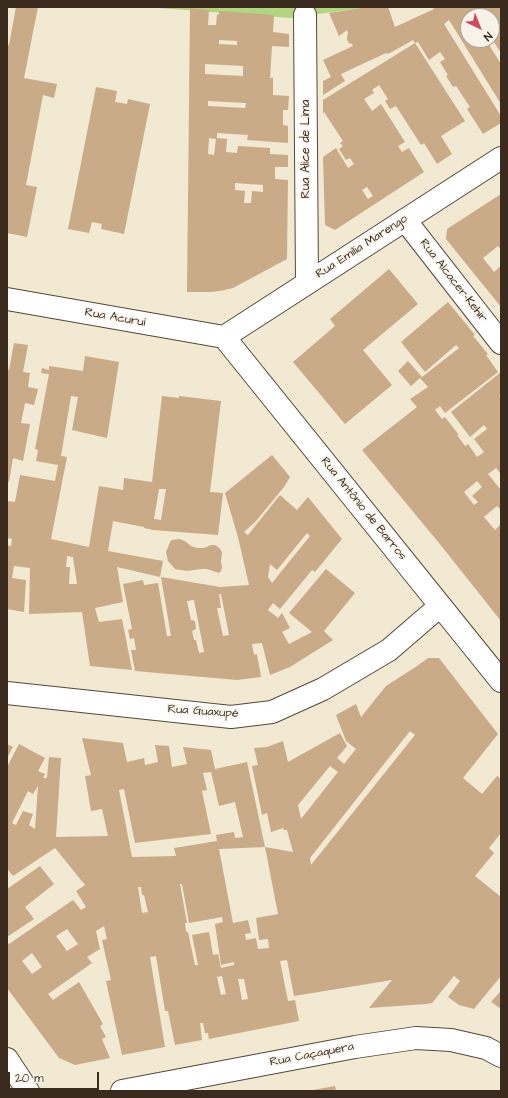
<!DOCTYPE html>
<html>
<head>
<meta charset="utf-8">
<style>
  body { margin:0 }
  #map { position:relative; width:508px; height:1098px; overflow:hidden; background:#f1e9d2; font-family:"Architects Daughter",sans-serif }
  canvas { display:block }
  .frame { position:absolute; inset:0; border:8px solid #3b2a1e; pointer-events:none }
  .north { position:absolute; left:460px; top:8px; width:40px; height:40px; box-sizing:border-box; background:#f7f3e8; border:1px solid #aca397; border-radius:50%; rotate:137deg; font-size:11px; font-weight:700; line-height:16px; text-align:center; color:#3b2a1e }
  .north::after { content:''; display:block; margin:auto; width:14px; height:18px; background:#d1495b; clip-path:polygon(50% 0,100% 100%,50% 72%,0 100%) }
  .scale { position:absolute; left:8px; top:1072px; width:91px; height:18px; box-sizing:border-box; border:2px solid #3b2a1e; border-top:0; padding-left:5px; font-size:12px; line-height:14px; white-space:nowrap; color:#3b2a1e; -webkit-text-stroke:3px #f7f3e8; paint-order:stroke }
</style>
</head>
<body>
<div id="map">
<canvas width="508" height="1098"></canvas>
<div class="frame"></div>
<div class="north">N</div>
<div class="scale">20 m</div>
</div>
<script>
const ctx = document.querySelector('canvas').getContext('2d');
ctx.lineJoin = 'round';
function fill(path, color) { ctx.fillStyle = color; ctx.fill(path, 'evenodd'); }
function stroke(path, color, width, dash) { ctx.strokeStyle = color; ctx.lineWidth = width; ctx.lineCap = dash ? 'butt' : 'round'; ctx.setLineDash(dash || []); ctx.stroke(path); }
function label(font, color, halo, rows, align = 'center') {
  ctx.font = font + ' "Architects Daughter",sans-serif'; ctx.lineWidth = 3; ctx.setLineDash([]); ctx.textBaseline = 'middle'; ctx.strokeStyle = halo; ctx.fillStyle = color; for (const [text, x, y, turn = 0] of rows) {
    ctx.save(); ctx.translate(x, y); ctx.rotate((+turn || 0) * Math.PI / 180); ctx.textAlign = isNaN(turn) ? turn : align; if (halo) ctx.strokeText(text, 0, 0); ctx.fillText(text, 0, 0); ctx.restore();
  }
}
fill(new Path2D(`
  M145 7H367L291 18Z`), '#b1d680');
fill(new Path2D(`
  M16 7H38L24 78 57 84 54 98 43 95 26 185 37 187 27 237 7 233V44L9 45Z
  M367 7H388L395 27 434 9 433 7H501V53L492 39V16H468V40H486L501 64V104L449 20 444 24 501 116V123L483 134 467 109 470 107 456 86 453 87 446 76 448 75 440 62 445 59 440 52 429 60 418 42 415 43 413 40 392 52 387 54 386 53 341 74 345 81 323 95V81L331 77 323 60 353 46 352 44 349 43 347 40V37L348 33 347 30 339 36 329 13Z
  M190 8 209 10 208 25H216L217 14 219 15V11L274 15 273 32 289 34V47L272 46 270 78H273V95L289 96 288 110H283V125L288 126V143L247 140 248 135 217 133V138L227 139 226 152 237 153 238 146 270 148V154L288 155V167H275V179L288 180 287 259 233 288 220 291 210 292H187ZM219 40 237 41V45L219 44ZM205 64 243 66V76L205 74ZM208 101 246 103 245 108 208 106ZM209 138 216 139 214 155 208 154ZM235 183 263 185V192L252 191 251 203H244L245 191 235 190Z
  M415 43 465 121 441 136 452 154 437 164 424 143 421 145 396 106 390 109 385 101 388 99 379 85 372 90 374 93 364 99 372 111 381 104 405 142 398 146 402 152 409 148 424 172 335 230 325 225 323 157 336 148 348 168 354 164 350 158 346 160 339 149 343 146 340 143 343 141 324 112 323 114V100ZM367 187 373 196 368 199 362 190Z
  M96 87 117 91 115 102 127 104 128 99 150 104 124 234 101 229 102 224 92 222 89 233 68 229Z
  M501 194V250L498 246 483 258 494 272 501 266V307L446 239 447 229Z
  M389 269 418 304 363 350 392 385 345 424 293 362 335 326 330 319Z
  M448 302 475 335 473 336 488 354 486 355 498 372 445 413 440 406 435 410 442 419 445 417 459 435H457L465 446 468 444 477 457 484 452 474 439 487 429 484 425 470 437 451 412 501 372V394L499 396 501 399V474L496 468 488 474 501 490V510L497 506 484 517 495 530 501 524V621L439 543 362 450 417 407 410 399 428 387 420 378 411 386 398 371 408 361 422 377 459 348 456 345 425 372 401 342ZM477 481 482 487 472 496 478 502 474 505 464 492Z
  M14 343 28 345 23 372 30 373 28 387 38 389 34 405 25 403 21 423 30 424 23 461 13 458 9 482H7V369L9 370Z
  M85 356 119 362 107 438 72 430 78 397 71 396 61 456 67 457 51 539 89 547 99 486 123 490 124 478 152 482 162 396 179 398V396L221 401 210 492 223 493 218 535 153 530 144 528V527L113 521 108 551 163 561 160 577 117 567 123 602 95 608 99 622 122 619 132 670 90 666 82 612 29 614 30 568 14 566 12 578 26 580 24 612 7 609V545L11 546 12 539 7 538V501L15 502 20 475 55 481 58 465 36 461 38 450 35 449 49 374 41 373 42 368 49 370V366L83 371ZM159 489H166L161 520 154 519ZM67 556 73 557 77 584H69L70 567H66Z
  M272 455 290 477 284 487 256 521 244 532 248 535 280 495 297 510 308 497 342 539 315 572 312 570 280 609 273 603 268 610 278 618 282 613 290 628 282 632 289 644 312 632 289 613 326 569 355 593 324 631 333 640 290 667 270 675 262 643 252 644 254 655 257 654 261 677 237 680 135 671 131 650H136L134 638 130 639 128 630 132 629 123 584 143 580 144 585 158 583 167 636H171L161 577 220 587 249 585 238 537 225 493ZM307 533 310 536 272 583 268 577 270 564 277 570ZM219 594H221L229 635 223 636 217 608H221ZM194 600 204 652 199 653 196 640H194L192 631 196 629 195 621 191 620 187 601Z
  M179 539 185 541 191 546 197 548H204L211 545H215L218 547 220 549 222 552 221 562 222 567 221 571 219 573 207 569H201L187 571 175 569 168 561 166 552 170 542 172 540Z
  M428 658H439L498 734 463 778 482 794 497 776 501 779V833L489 848 494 853 475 876 501 897V976L474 1009 459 1005 448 997 460 981 454 976 432 1003 426 1004 369 1008 392 980 294 996 287 960 280 961 288 1001 295 1000 299 1021 209 1039 208 1033H205L203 1023H200L202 1040 175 1045 168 1011H165L156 956 150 957 165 1047 122 1055 106 981 111 980 102 940 107 939 104 926 96 931 100 949 87 957 92 963 48 994 53 1000 79 982 103 1024 100 1026 106 1037 102 1039 110 1058 75 1065 59 1058 7 988V943L9 944 73 900 81 910 86 907 76 891 85 885 55 848 13 876 8 870 7 871V767L19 744 45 758 38 771 45 774 43 778H47L49 757 61 758 56 837 108 836 102 809 91 811 85 776 91 775 82 738 123 743 127 762 144 758 145 765 158 762 155 745 169 746 172 767 187 764 183 747 211 750 215 769 247 762 265 847 293 852 287 830H284L283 828 271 832 267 813 262 815 252 766 258 765 254 748 267 747 283 741 288 762 340 733 347 746 337 758 344 764 356 749 346 741 336 715 356 704 361 717 386 686 417 666ZM410 731 415 735 311 865 310 858ZM330 766 338 772 301 819 298 805ZM211 772 219 806 235 802 243 837 235 838 234 832 216 835 217 841 174 848 176 856 132 857 119 790 124 789 135 843 211 834 202 791 207 790 203 773ZM38 786 35 829 29 825 33 814 23 811 16 825 12 823 28 791 33 794ZM265 847 278 914 256 918 259 940 268 939 269 948 258 949 256 938 246 940 245 934 251 933 248 920 233 923 219 849ZM180 884H182L189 923 222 917 223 922 215 924 221 965 234 962V965L221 968 218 954 213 955 209 932 192 935 198 965H195L188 932H186L185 923H187ZM138 887H141L142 895H144L148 912 142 913ZM67 929 78 944 67 951 56 936ZM32 953 42 967 32 974 22 961ZM222 976 226 994 221 995 217 977ZM238 979H244L248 999 242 1000Z
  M7 744 13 747 7 758Z
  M40 866 54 884 25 907 34 919 7 937V889Z
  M501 991V1009L491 1002Z
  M335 1086 336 1091H313V1090Z`), '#c9ab87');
const street = new Path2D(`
  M305 15 307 283
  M405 220 501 343
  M7 693 231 717 272 712 323 689 389 650 440 606
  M7 1059 28 1091`);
const secondary = new Path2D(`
  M7 299 224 337
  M224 337 501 681
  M224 337 501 158
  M122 1091 355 1047 416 1038 451 1040 486 1048 501 1056`);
stroke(street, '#564739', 24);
stroke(secondary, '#564739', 24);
stroke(street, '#fff', 22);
stroke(secondary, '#fff', 22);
label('12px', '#3b2a1e', '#f7f3e8', [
  ["Rua Alice de Lima",306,149,-90],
  ["Rua Emília Marengo",362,247,-33],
  ["Rua Alcacer-Kehir",453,281,52],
  ["Rua Acuruí",115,318,10],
  ["Rua Antônio de Barros",363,509,51],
  ["Rua Guaxupé",203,712,4],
  ["Rua Caçaquera",312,1055,-11]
]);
</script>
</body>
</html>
